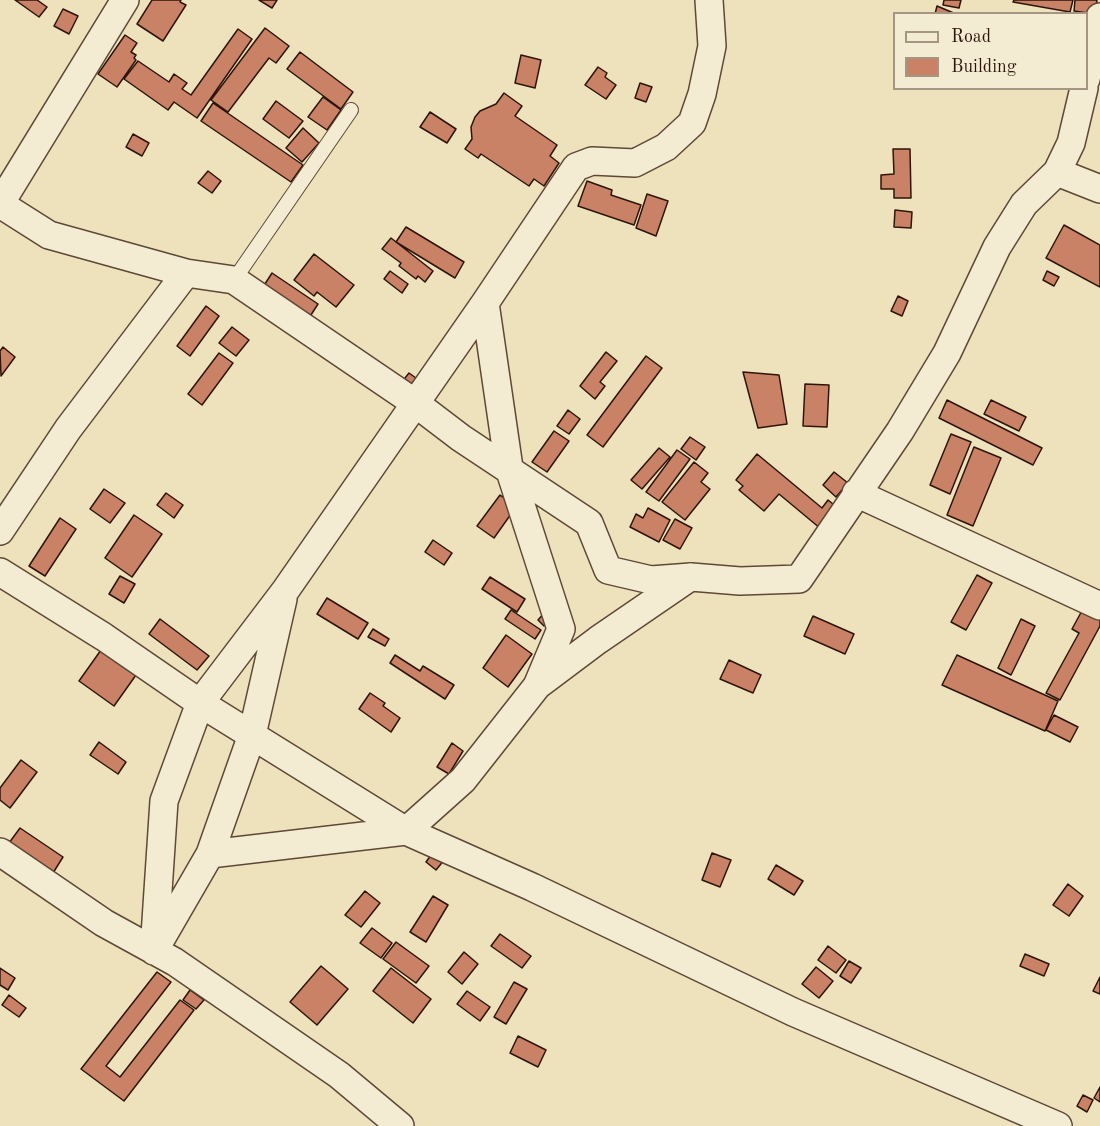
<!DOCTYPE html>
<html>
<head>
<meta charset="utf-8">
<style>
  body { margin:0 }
  #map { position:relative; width:1100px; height:1126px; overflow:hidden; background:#ede2bc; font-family:"Old Standard TT",serif }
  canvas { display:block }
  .legend { position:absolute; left:893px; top:12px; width:195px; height:78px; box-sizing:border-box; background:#f3ecd3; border:2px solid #a49682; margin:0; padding:8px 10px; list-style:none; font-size:18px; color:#2e1509 }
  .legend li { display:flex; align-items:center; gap:12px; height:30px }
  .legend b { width:30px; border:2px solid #a49682 }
</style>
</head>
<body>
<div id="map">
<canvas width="1100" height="1126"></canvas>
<ul class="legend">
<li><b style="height:8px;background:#f3ecd3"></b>Road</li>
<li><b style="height:16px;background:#c98266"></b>Building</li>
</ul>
</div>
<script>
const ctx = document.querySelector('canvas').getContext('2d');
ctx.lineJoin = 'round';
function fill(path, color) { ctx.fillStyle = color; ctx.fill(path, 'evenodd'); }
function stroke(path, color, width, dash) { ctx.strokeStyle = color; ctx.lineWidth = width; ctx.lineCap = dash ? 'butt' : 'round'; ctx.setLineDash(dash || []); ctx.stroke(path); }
const building = new Path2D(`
  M15 0H37L47 7 39 17Z
  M152 0H181L180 2 186 5 163 41 137 24Z
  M259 0H277L272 8Z
  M944 0H961L959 8 943 5Z
  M1014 0H1073L1070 12 1013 2Z
  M1075 0H1097L1095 14 1074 11Z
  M937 6 956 14H935Z
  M63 9 78 16 69 34 54 26Z
  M265 28 289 46 276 63 269 58 228 112 211 100Z
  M238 29 252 39 197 118 174 102 168 110 124 79 138 61 169 82 174 74 187 83 182 89 191 95Z
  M125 35 137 43 131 52 136 55 134 58 136 60 117 87 98 74Z
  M300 52 353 92 341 109 287 69Z
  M521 55 541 60 535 88 515 83Z
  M598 67 607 73 605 77 616 85 606 99 585 85Z
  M640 83 652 87 646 102 635 98Z
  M504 93 522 106 515 116 557 145 550 156 559 163 544 186 534 179 529 186 481 154 478 158 465 149 472 139 471 127 475 117 480 111 496 104Z
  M323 97 341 110 327 130 308 117Z
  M276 101 303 121 289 138 263 119Z
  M213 103 303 165 291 182 201 121Z
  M430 112 456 129 447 143 420 127Z
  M303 128 319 143 302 162 286 148Z
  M133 134 149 143 142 156 126 147Z
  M893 149H910L911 198H894V189H881V175L894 174Z
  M208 171 221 181 212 193 198 183Z
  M587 181 612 190 611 195 641 205 634 225 578 206Z
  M647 194 668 201 656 236 636 228Z
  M895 210 912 212 911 228 894 227Z
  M1064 225 1100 245V287L1046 258Z
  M406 227 464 262 455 278 396 242Z
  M391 238 433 271 425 282 418 276 416 279 399 266 401 263 382 249Z
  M314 254 354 285 336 307 317 292 314 296 294 280Z
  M390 271 408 284 402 293 384 279Z
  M1047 271 1059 277 1054 286 1043 280Z
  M272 273 318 304 309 318 263 287Z
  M898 296 908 301 902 316 891 311Z
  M206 306 219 316 190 356 177 346Z
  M232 327 249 340 236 356 219 343Z
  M3 347 15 357 1 376 0 351Z
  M606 352 617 361 600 382 605 386 595 399 580 386Z
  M219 353 233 363 202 405 188 394Z
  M646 356 662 368 603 447 587 435Z
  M743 372 779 375 787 424 758 428Z
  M409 373 423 383 415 393 401 383Z
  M805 384 829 385 827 427 803 426Z
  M947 400 1042 448 1033 465 939 418Z
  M991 400 1026 417 1019 431 984 414Z
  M568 410 580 419 569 434 557 426Z
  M554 431 569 441 547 472 532 462Z
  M951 434 971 442 950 494 930 485Z
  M690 437 705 447 696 460 681 449Z
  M974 447 1001 458 973 526 947 515Z
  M659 448 670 457 642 489 631 480Z
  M677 450 690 459 659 501 646 492Z
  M757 454 822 508 828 500 838 508 821 529 779 494 764 511 739 490 743 486 736 480Z
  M694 462 708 473 701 482 710 489 685 520 662 502Z
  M834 472 848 483 836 497 823 485Z
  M104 489 125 503 110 523 90 509Z
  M166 493 183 505 174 518 157 505Z
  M500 495 516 507 494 538 477 526Z
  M648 508 670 520 659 542 630 527 636 514 643 518Z
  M134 515 162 534 132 577 105 558Z
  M60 518 76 529 45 576 29 566Z
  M675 519 692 528 680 549 663 540Z
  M433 540 452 553 444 565 425 552Z
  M977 575 992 583 966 630 951 622Z
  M120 576 135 584 124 603 109 594Z
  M490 577 525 599 517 612 482 589Z
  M327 598 368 623 358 639 317 614Z
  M1084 607 1100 616V626L1060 700 1046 693 1079 633 1072 629Z
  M511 610 541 630 535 639 505 619Z
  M545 612 551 618 544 626 538 620Z
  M813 616 854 634 845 654 804 636Z
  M160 619 209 656 197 670 149 634Z
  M1021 619 1035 626 1011 675 998 668Z
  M373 629 389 639 385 646 368 637Z
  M506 635 532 654 508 687 483 668Z
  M101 650 136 675 114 706 79 681Z
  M395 655 420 671 423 666 454 685 445 699 390 663Z
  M957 655 1058 701 1045 731 942 685Z
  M729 660 761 675 753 693 720 679Z
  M370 693 385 703 383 706 400 718 391 732 359 709Z
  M1054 715 1078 727 1070 742 1046 730Z
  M99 742 126 762 118 774 90 755Z
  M452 743 463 751 449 774 437 767Z
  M21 760 37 772 10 808 0 800V788Z
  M20 828 63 857 53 873 9 843Z
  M434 851 445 859 436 870 426 862Z
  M712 853 731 860 720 887 702 880Z
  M776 865 803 881 794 895 768 879Z
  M1068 884 1083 896 1069 916 1053 905Z
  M365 891 380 903 361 927 345 915Z
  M433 896 448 905 426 942 410 932Z
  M372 928 392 943 381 958 360 943Z
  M500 934 531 956 522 968 491 946Z
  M396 942 429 966 416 983 383 959Z
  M828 946 846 960 836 973 818 960Z
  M464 952 478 964 462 984 448 972Z
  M1025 954 1049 964 1044 976 1020 966Z
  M849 961 861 968 851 983 840 976Z
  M321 966 348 989 317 1025 290 1002Z
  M816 967 833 981 819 998 802 984Z
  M0 968 15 978 8 990 0 985Z
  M391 968 431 999 413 1023 373 991Z
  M157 972 171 982 106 1066 120 1077 180 1000 194 1010 124 1101 81 1069Z
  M1100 977V994L1093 991Z
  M514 982 527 989 506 1024 494 1017Z
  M190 990 204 1000 196 1009 183 1000Z
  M467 991 490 1007 480 1021 457 1004Z
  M9 995 26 1008 19 1017 2 1005Z
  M518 1036 546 1050 538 1067 510 1053Z
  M1100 1087V1102L1094 1098Z
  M1083 1095 1093 1100 1087 1112 1077 1106Z`);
fill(building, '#c98266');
stroke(building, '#2e1509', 1.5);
const service = new Path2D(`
  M234 280 351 110`);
const minor = new Path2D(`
  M1086 79 1100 17
  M1057 172 1100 189
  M0 204 125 0
  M0 204 49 235 186 273
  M856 493 1100 606
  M0 531 68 429 186 273 234 280 415 403 461 438 589 523 608 570 651 580 691 577 740 581 799 579 900 431 947 353 997 247 1024 204 1057 172 1071 143 1084 88
  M0 572 104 637 200 703 406 831 532 887 793 1012 1058 1126
  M538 685 598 640 690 577
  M0 852 104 923 175 962 339 1075 400 1126
  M210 854 406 831 463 780 537 686 561 629 509 468 485 303
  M158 944 210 854 252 735 283 599
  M154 951 164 801 200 703 285 591 485 303 576 167 592 161 635 163 666 147 692 123 702 94 712 46 709 0`);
stroke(service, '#5e4836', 16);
stroke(minor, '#5e4836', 30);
stroke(service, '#f3ecd3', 14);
stroke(minor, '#f3ecd3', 27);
</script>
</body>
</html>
